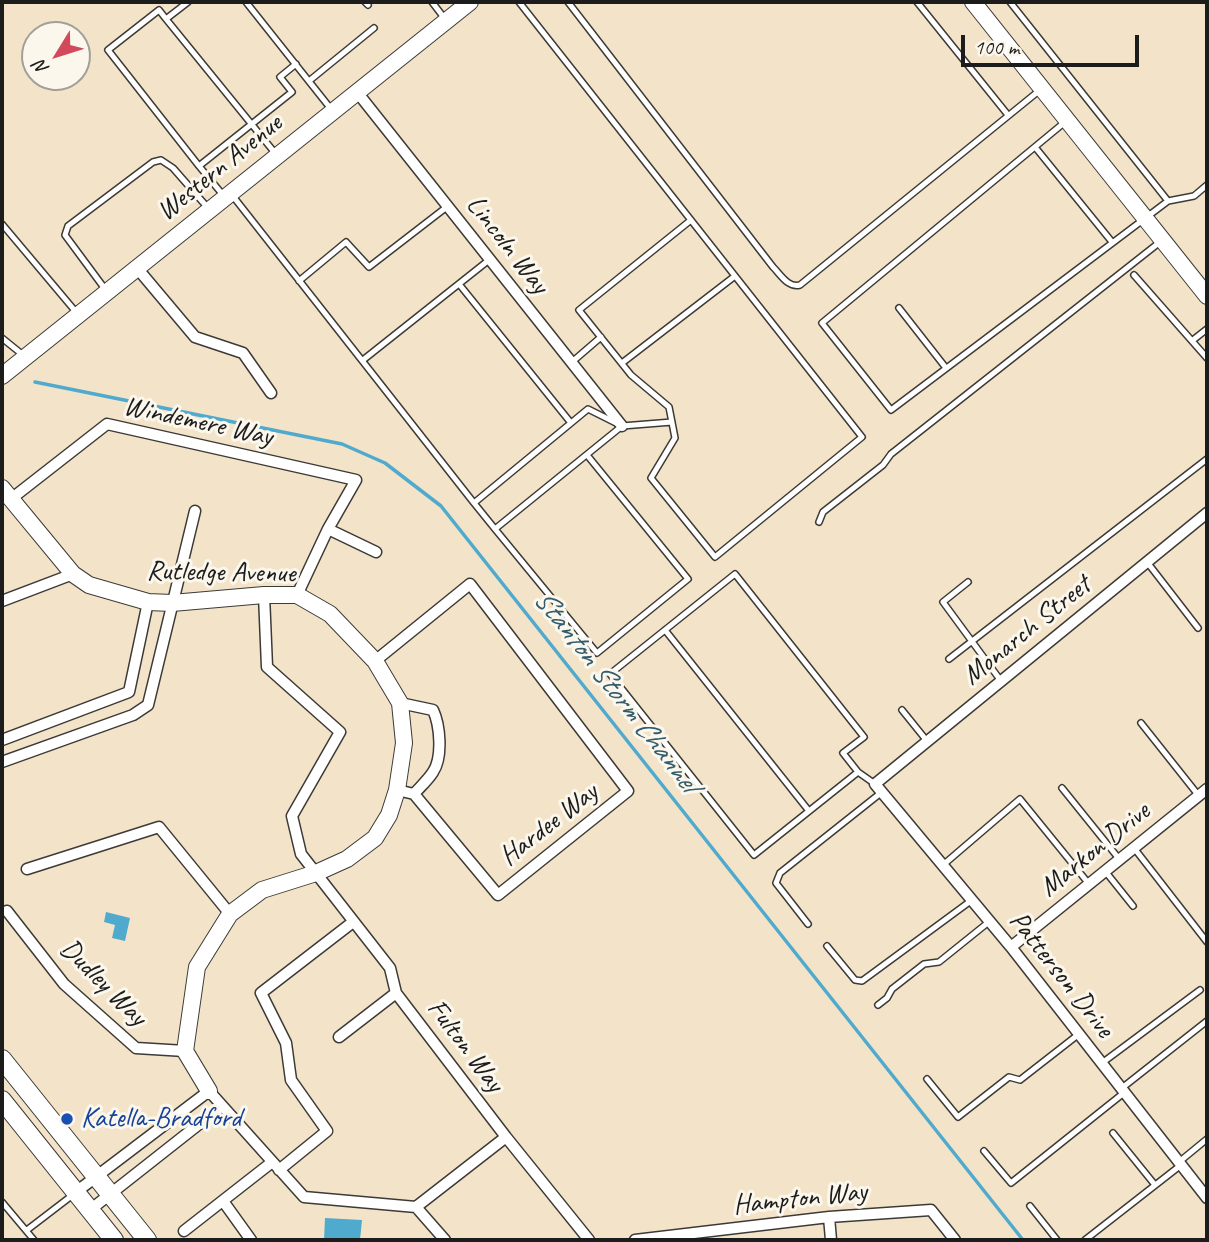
<!DOCTYPE html>
<html>
<head>
<meta charset="utf-8">
<style>
  body { margin:0 }
  #map { position:relative; width:1209px; height:1242px; overflow:hidden; background:#f3e4c9; font-family:Caveat,sans-serif }
  canvas { display:block }
  .frame { position:absolute; inset:0; border:4px solid #1c1c1c; pointer-events:none }
  .north { position:absolute; left:21px; top:21px; width:70px; height:70px; box-sizing:border-box; background:#fbf7ec; border:2px solid #a29f99; border-radius:50%; rotate:232deg; font-size:19px; font-weight:700; line-height:28px; text-align:center; color:#1c1c1c }
  .north::after { content:''; display:block; margin:auto; width:24px; height:32px; background:#d1495b; clip-path:polygon(50% 0,100% 100%,50% 72%,0 100%) }
  .scale { position:absolute; left:961px; top:35px; width:178px; height:32px; box-sizing:border-box; border:4px solid #1c1c1c; border-top:0; padding-left:9px; font-size:21px; line-height:24px; white-space:nowrap; color:#1c1c1c; -webkit-text-stroke:5px #fbf7ec; paint-order:stroke }
</style>
</head>
<body>
<div id="map">
<canvas width="1209" height="1242"></canvas>
<div class="frame"></div>
<div class="north">N</div>
<div class="scale">100 m</div>
</div>
<script>
const ctx = document.querySelector('canvas').getContext('2d');
ctx.lineJoin = 'round';
function fill(path, color) { ctx.fillStyle = color; ctx.fill(path, 'evenodd'); }
function stroke(path, color, width, dash) { ctx.strokeStyle = color; ctx.lineWidth = width; ctx.lineCap = dash ? 'butt' : 'round'; ctx.setLineDash(dash || []); ctx.stroke(path); }
function label(font, color, halo, rows, align = 'center') {
  ctx.font = font + ' Caveat,sans-serif'; ctx.lineWidth = 6; ctx.setLineDash([]); ctx.textBaseline = 'middle'; ctx.strokeStyle = halo; ctx.fillStyle = color; for (const [text, x, y, turn = 0] of rows) {
    ctx.save(); ctx.translate(x, y); ctx.rotate((+turn || 0) * Math.PI / 180); ctx.textAlign = isNaN(turn) ? turn : align; if (halo) ctx.strokeText(text, 0, 0); ctx.fillText(text, 0, 0); ctx.restore();
  }
}
fill(new Path2D(`
  M106 912 130 918 125 941 112 938 115 925 104 922Z
  M325 1218 362 1220 360 1240H324Z`), '#50aacd');
stroke(new Path2D(`
  M35 382 342 444 385 463 441 506 1023 1240`), '#50aacd', 3.5);
const lane = new Path2D(`
  M188 2 166 19 275 153
  M246 2 331 109
  M365 2 368 5
  M432 2 445 19
  M519 2 862 437 715 557 651 478 675 438 669 407 631 375 579 310 691 220
  M568 2 773 267C781 275 788 288 800 285L1040 90
  M917 2 1008 115
  M1010 2 1168 201
  M166 19 159 10 108 50 199 166 292 92 280 77 296 64
  M309 81 374 28
  M1065 122 822 323 891 410 1168 201 1194 196 1207 185
  M1035 147 1112 242
  M199 166 223 195
  M232 195 474 503 588 409 622 426 672 422
  M2 224 76 312
  M1134 275 1207 358
  M299 281 346 242 369 267 448 206
  M459 284 571 423
  M105 289 65 235 68 226 153 162 161 160 173 168 208 208
  M899 308 946 368
  M2 338 23 355
  M1193 340 1207 329
  M363 360 489 260
  M572 362 601 337
  M622 363 735 276
  M587 455 688 579 597 653 495 529 622 426
  M474 503 495 529
  M819 522 823 512 883 465 891 454 1160 242
  M1147 562 1198 628
  M968 582 943 602 1001 681
  M665 630 809 811
  M949 659 1207 459
  M902 710 927 741
  M1141 723 1199 796
  M858 772 754 855 610 674 735 574 864 737 843 753 858 772 875 784
  M1062 788 1120 860
  M1134 848 1207 942
  M943 865 1020 799 1089 884
  M1105 871 1133 906
  M808 924 776 883 780 873 882 792
  M827 946 855 980 862 981 972 900
  M878 1005 887 998 892 989 924 964 939 962 990 921
  M1102 1063 1200 990
  M927 1079 958 1117 1009 1077 1020 1080 1079 1034
  M1122 1088 1207 1021
  M1113 1133 1155 1185
  M984 1151 1011 1183 1125 1092
  M1179 1162 1207 1139
  M2 1202 34 1240
  M1030 1206 1057 1240
  M27 1230 74 1194
  M1085 1240 1181 1165`);
const street = new Path2D(`
  M357 92 622 426
  M137 268 195 337 243 353 271 393
  M11 499 107 424 356 480 328 529 297 595
  M1207 513 875 784 1011 947 1207 1198
  M328 529 376 552
  M264 595 267 667 340 732 292 816 301 854 390 968 396 993 506 1137 589 1240
  M2 601 73 574
  M375 661 470 584 628 791 498 895 414 794 397 790
  M400 703 433 710C440 725 443 757 433 772 428 780 420 787 414 794
  M2 740 129 692 148 602
  M2 762 133 715 148 705 195 511
  M27 869 159 827 230 914
  M7 911 64 984 136 1048 185 1051
  M1011 947 1207 789
  M339 1037 396 993
  M279 1170 327 1131 291 1080 286 1043 261 993 353 922
  M76 1192 209 1091 304 1197 416 1207 445 1240
  M223 1201 251 1240
  M416 1207 506 1137
  M90 1210 222 1106
  M829 1217 831 1240
  M184 1231 271 1163
  M635 1240 829 1217 931 1210 955 1240`);
const secondary = new Path2D(`
  M973 2 1207 296
  M2 376 470 2
  M2 488 73 574 89 585 148 602 172 603 264 595H297L330 614 375 661 400 703 404 743 397 790 389 815 375 838 347 859 316 873 262 890 230 914 197 967 185 1051 209 1091`);
const primary = new Path2D(`
  M2 1059 147 1240
  M2 1100 114 1240`);
stroke(lane, '#3c3a36', 8);
stroke(street, '#3c3a36', 13);
stroke(secondary, '#3c3a36', 18);
stroke(primary, '#3c3a36', 20);
stroke(lane, '#fff', 5);
stroke(street, '#fff', 10);
stroke(secondary, '#fff', 16);
stroke(primary, '#fff', 18);
for (const [x, y, r, color] of [
  [67,1119,7,"#1a4fb4"]
]) { const dot = new Path2D(); dot.arc(x, y, r, 0, 2 * Math.PI); ctx.fillStyle = color; ctx.fill(dot); stroke(dot, '#fbf7ec', 2.5); }
label('28px', '#1c1c1c', '#fbf7ec', [
  ["Western Avenue",220,168,-39],
  ["Lincoln Way",507,245,52],
  ["Windemere Way",198,422,12],
  ["Rutledge Avenue",221,573,1],
  ["Monarch Street",1027,631,-39],
  ["Hardee Way",549,825,-38],
  ["Markon Drive",1095,850,-39],
  ["Patterson Drive",1061,975,52],
  ["Dudley Way",103,983,45],
  ["Fulton Way",465,1046,53],
  ["Hampton Way",800,1199,-6]
]);
label('28px', '#164399', '#fbf7ec', [
  ["Katella-Bradford",81,1119]
], 'left');
label('italic 30px', '#335c6c', '#fbf7ec', [
  ["Stanton Storm Channel",615,691,52]
]);
</script>
</body>
</html>
